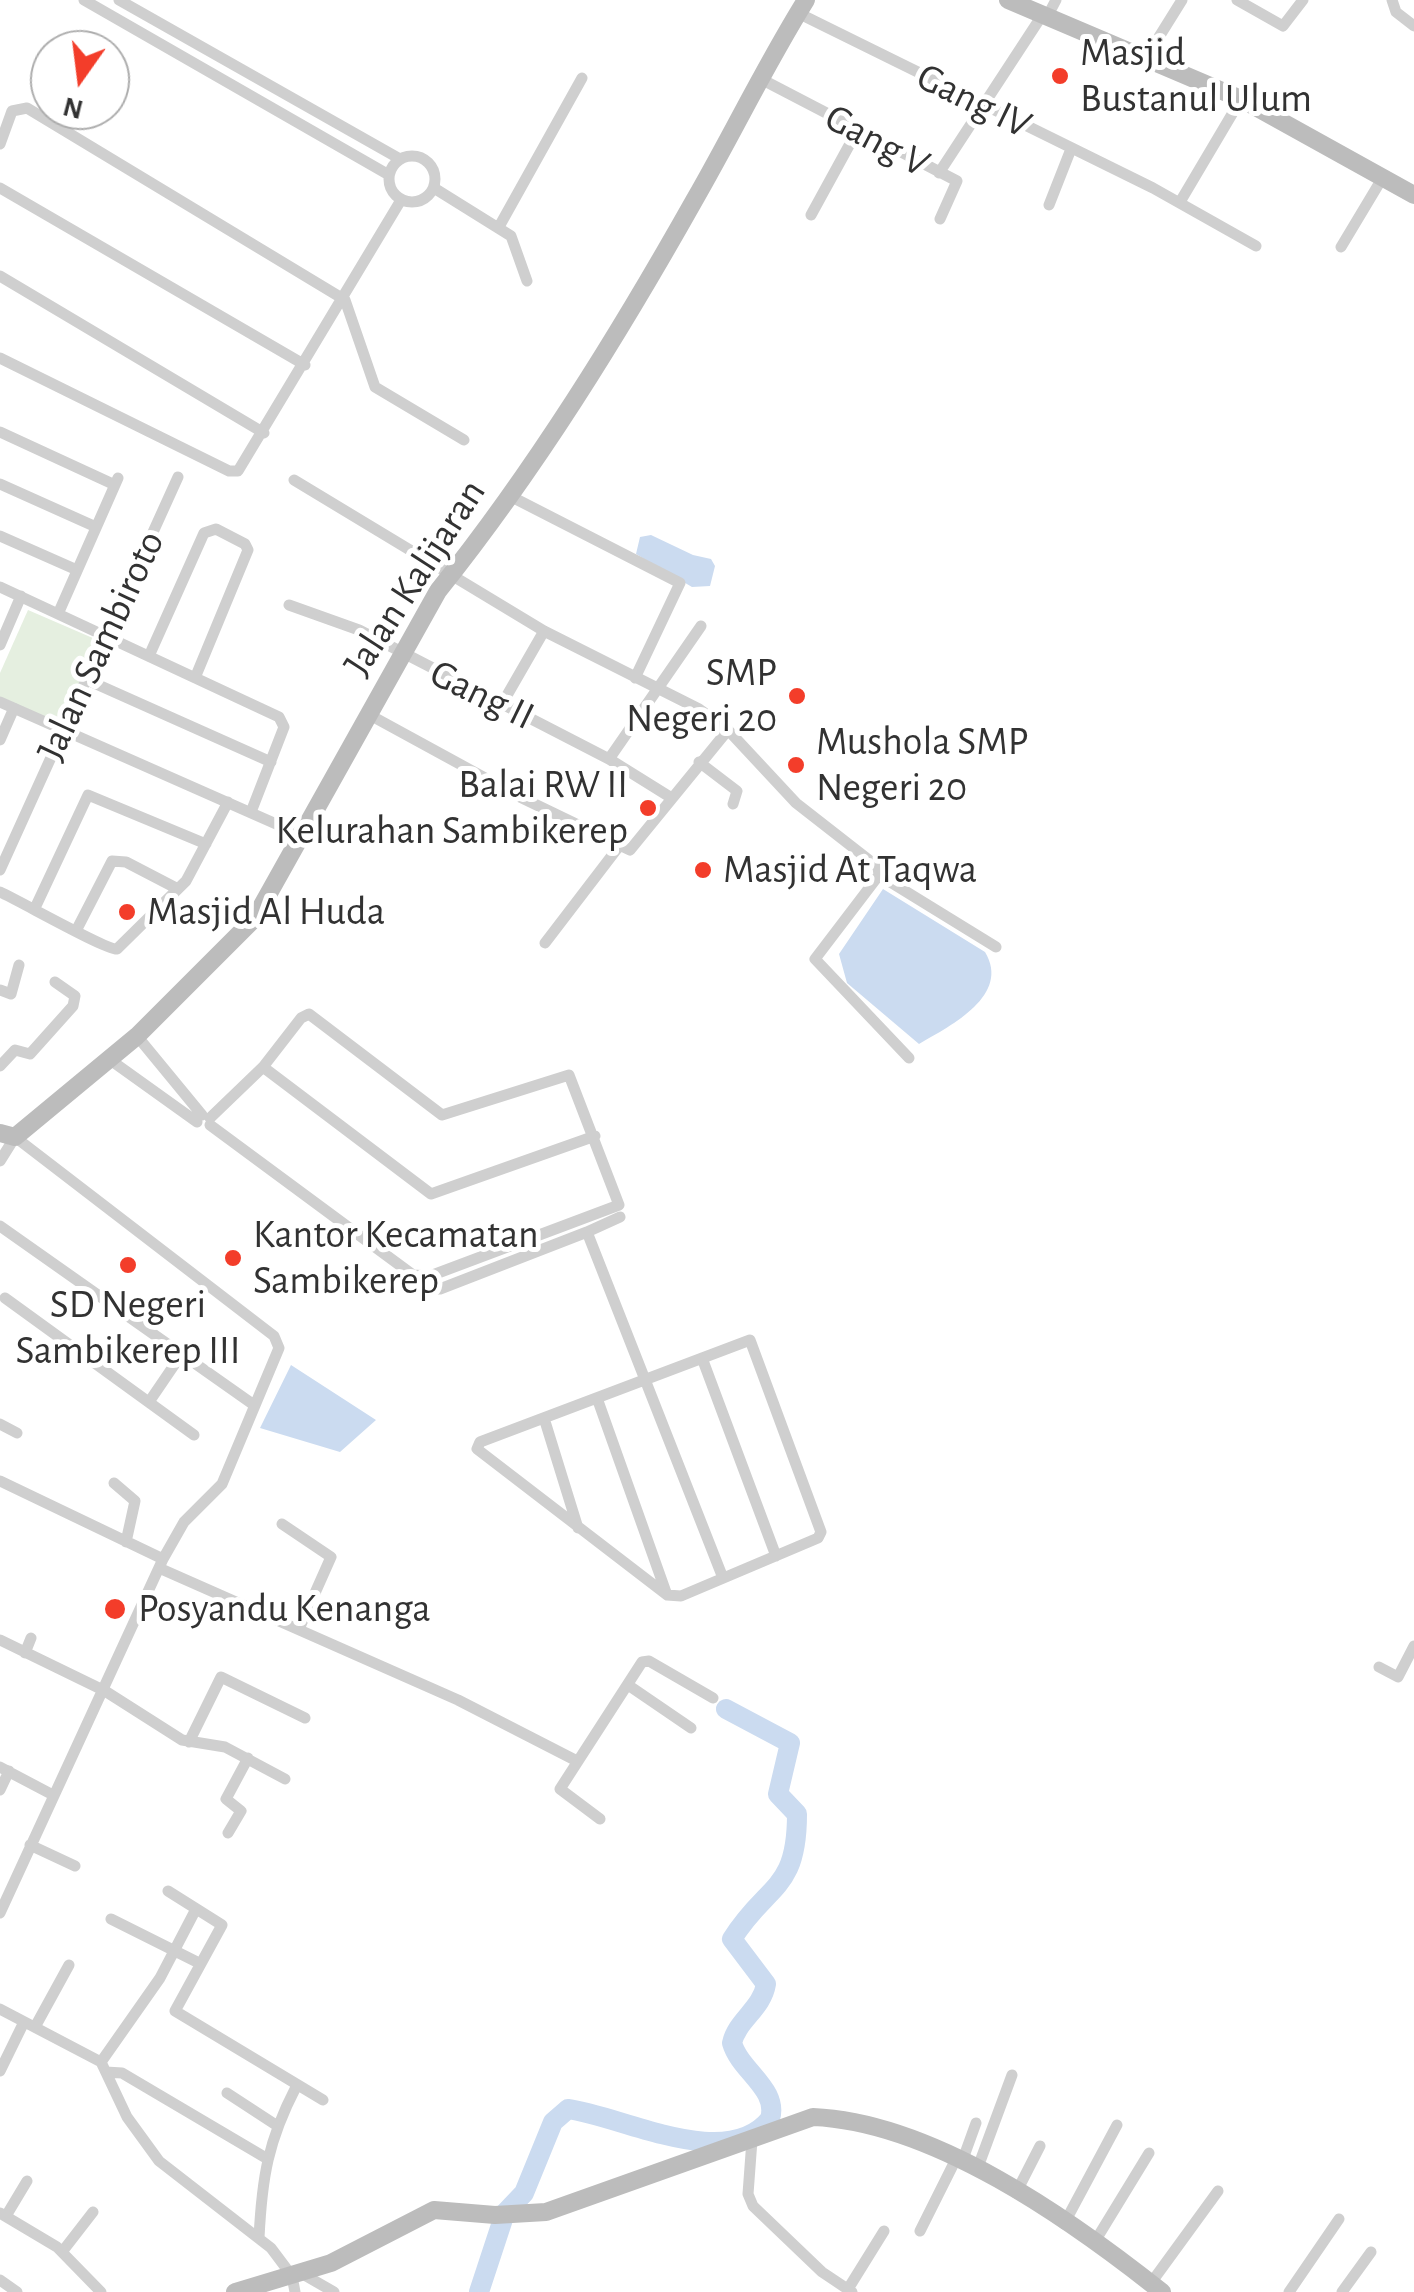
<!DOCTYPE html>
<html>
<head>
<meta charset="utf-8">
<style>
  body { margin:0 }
  #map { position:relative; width:1414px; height:2292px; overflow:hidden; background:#fff; font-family:"Alegreya Sans",sans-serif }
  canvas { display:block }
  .north { position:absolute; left:30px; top:30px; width:100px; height:100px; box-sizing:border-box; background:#fff; border:2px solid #adadad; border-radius:50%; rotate:194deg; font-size:28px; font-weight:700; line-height:40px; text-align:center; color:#323232 }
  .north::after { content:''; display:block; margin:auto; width:35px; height:45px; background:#f33d2a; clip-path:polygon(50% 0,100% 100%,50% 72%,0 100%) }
</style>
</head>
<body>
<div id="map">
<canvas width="1414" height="2292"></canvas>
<div class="north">N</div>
</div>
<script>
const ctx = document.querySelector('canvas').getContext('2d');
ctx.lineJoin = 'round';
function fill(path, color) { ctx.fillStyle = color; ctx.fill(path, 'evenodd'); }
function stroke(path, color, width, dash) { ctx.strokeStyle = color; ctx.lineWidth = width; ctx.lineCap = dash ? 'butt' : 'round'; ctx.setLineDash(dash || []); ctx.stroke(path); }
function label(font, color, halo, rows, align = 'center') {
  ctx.font = font + ' "Alegreya Sans",sans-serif'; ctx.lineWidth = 10; ctx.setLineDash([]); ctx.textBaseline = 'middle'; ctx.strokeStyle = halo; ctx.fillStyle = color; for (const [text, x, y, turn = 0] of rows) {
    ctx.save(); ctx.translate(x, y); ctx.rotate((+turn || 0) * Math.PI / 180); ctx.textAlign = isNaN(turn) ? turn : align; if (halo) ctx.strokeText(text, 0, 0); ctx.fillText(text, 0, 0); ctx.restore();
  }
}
fill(new Path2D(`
  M28 610 102 642 63 730 0 702V673Z`), '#e5efe0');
fill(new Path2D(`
  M651 535 693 555 711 559 715 566 710 586 692 587 636 554 640 537Z
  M883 889 985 952C1011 995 952 1025 919 1044L847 983 839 954Z
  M291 1365 376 1420 340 1452 260 1428Z`), '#cbdbf0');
stroke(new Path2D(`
  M479 2292 505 2213 524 2193 553 2122 568 2109C622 2116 727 2173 770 2119 779 2089 740 2071 732 2043 737 2020 762 2009 766 1984L732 1939C767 1883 797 1892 797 1814L778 1794 790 1743 726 1709`), '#cbdbf0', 20);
stroke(new Path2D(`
  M84 0 389 175
  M119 0 400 159
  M1237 0 1283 26 1303 0
  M1392 0 1396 12 1414 26
  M798 13 1153 188 1256 246
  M1046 19 1056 0
  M1144 61 1182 0
  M761 79 957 181 940 219
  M0 144 12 111 27 108 345 300 375 387 464 440
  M389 179a23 23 0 1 1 46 0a23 23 0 1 1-46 0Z
  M939 173 1041 17
  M0 188 305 365
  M434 188 511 236 527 281
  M1180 202 1241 99
  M1049 205 1071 149
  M811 215 857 131
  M500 225 582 78
  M1341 247 1383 177
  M0 276 264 433
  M0 358 229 471H238L401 200
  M0 432 115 485
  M294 480 544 631 699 709 728 730 796 803 878 867 879 875 815 959 909 1058
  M0 484 96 527
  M510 496 680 583 635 678
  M0 536 77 570
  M0 587 279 717 284 727 251 812
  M289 605 359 630 609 759 670 797
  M58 614 118 478
  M0 645 21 596
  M149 656 204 533 216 529 245 544 248 550 195 678
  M85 679 271 762
  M0 702 301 835
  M502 704 544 631
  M368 714 520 797 630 850 728 730
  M0 740 14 708
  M609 759 701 626
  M699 762 737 791 733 804
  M0 870 178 477
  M879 875 996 947
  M0 892C20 901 106 950 117 949L186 881 228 802
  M35 908 88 795 206 844
  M77 929 112 861 126 862 176 888
  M545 943 620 845
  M0 990 11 994 19 965
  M137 1036 202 1115
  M109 1059 197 1122
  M0 1066 15 1050 30 1054 73 1006 75 996 55 982
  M263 1067 431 1194 595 1136
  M210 1118 263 1067 301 1018 309 1014 442 1115 569 1075 619 1205 430 1276 413 1275 210 1125
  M0 1161 15 1137 274 1336 279 1348 222 1484 184 1522 163 1559 0 1913
  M0 1226 254 1405
  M587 1232 620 1217
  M418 1290 440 1289 587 1232 723 1578
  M5 1298 194 1435
  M750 1340 821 1532 818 1538 681 1596 667 1595 477 1449 480 1442Z
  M702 1358 776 1556
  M597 1398 667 1595
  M149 1402 181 1355
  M544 1418 578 1528
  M0 1424 17 1433
  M0 1481 163 1559
  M114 1483 135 1501 126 1542
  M282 1524 331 1557 299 1629
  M159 1568 458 1700 575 1760
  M0 1640 105 1691 182 1740 225 1747 285 1779
  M25 1653 31 1638
  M1379 1667 1398 1677 1414 1646
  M628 1685 691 1728
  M189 1742 221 1677 305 1718
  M0 1767 53 1795
  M0 1790 9 1771
  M600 1819 560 1789 642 1662 649 1661 713 1698
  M228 1833 241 1811 226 1799 248 1758
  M30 1845 75 1866
  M168 1891 222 1925 175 2011 323 2100
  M111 1919 199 1963
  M0 2009 101 2062 127 2117 159 2161 271 2248 292 2276 295 2292
  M35 2027 69 1965
  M101 2062 160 1978 196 1909
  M0 2071 24 2022
  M106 2072 122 2073 266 2158
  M227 2093 276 2125
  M752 2140 748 2194 753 2206 822 2272 852 2292
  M963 2159 976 2123
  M978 2167 1012 2075
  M1016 2193 1040 2146
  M0 2213 57 2247 101 2292
  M6 2216 27 2181
  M1064 2224 1117 2125
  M920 2231 957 2157
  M259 2238C262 2177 268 2141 296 2087
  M1094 2243 1149 2153
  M62 2252 93 2212
  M301 2273 334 2292
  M0 2280 17 2292
  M1151 2283 1218 2191
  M848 2289 884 2231
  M1289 2292 1339 2219
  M1342 2292 1371 2252`), '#cfcfcf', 11);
stroke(new Path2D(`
  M1008 0 1241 99 1414 195
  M0 1133 15 1137 137 1036 255 918 438 591C535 470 619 334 695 199 733 133 766 64 806 0
  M235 2292 331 2263 434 2210 495 2215 546 2212 813 2117C933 2122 1070 2219 1162 2292`), '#bcbcbc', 18);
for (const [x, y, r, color] of [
  [1060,76,10,"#f33d2a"],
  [797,696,10,"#f33d2a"],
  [796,765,10,"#f33d2a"],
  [648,808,10,"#f33d2a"],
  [703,870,10,"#f33d2a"],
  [127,912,10,"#f33d2a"],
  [233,1258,10,"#f33d2a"],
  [128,1265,10,"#f33d2a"],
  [115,1609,12,"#f33d2a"]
]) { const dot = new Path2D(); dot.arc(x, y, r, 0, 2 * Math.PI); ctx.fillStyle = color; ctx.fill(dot); stroke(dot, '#fff', 4); }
label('40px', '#323232', '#fff', [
  ["Masjid",1080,53],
  ["Bustanul Ulum",1080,99],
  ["SMP",777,673,"right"],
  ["Negeri 20",777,719,"right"],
  ["Mushola SMP",816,742],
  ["Negeri 20",816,788],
  ["Balai RW II",628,785,"right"],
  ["Kelurahan Sambikerep",628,831,"right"],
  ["Masjid At Taqwa",723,870],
  ["Masjid Al Huda",147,912],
  ["Kantor Kecamatan",253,1235],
  ["Sambikerep",253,1281],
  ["SD Negeri",128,1305,"center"],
  ["Sambikerep III",128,1351,"center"],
  ["Posyandu Kenanga",138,1609]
], 'left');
label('40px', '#323232', '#fff', [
  ["Gang IV",974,101,26],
  ["Gang V",877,141,28],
  ["Jalan Kalijaran",415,578,-57],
  ["Jalan Sambiroto",101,646,-65],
  ["Gang II",482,695,26]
]);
</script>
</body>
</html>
